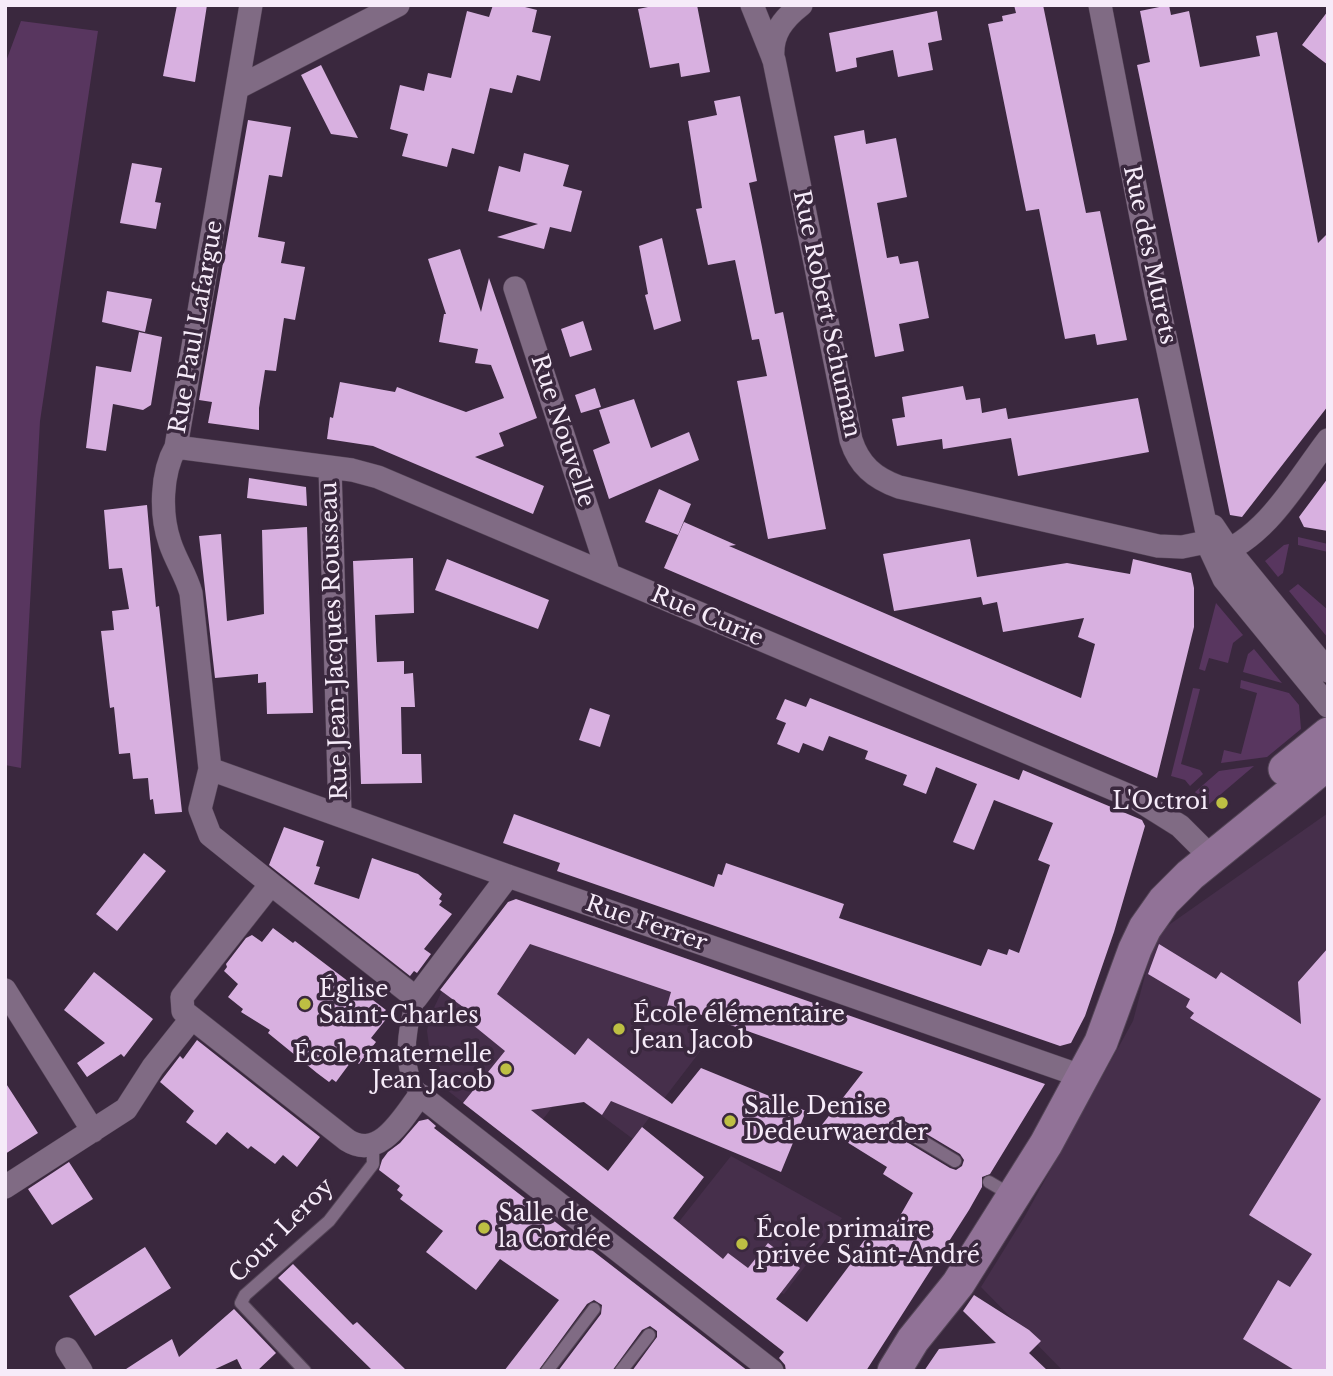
<!DOCTYPE html>
<html>
<head>
<meta charset="utf-8">
<style>
  body { margin:0 }
  #map { position:relative; width:1333px; height:1376px; overflow:hidden; background:#3a283e; font-family:"Libre Baskerville",serif }
  canvas { display:block }
  .frame { position:absolute; inset:0; border:7px solid #f6ebf9; pointer-events:none }
</style>
</head>
<body>
<div id="map">
<canvas width="1333" height="1376"></canvas>
<div class="frame"></div>
</div>
<script>
const ctx = document.querySelector('canvas').getContext('2d');
ctx.lineJoin = 'round';
function fill(path, color) { ctx.fillStyle = color; ctx.fill(path, 'evenodd'); }
function stroke(path, color, width, dash) { ctx.strokeStyle = color; ctx.lineWidth = width; ctx.lineCap = dash ? 'butt' : 'round'; ctx.setLineDash(dash || []); ctx.stroke(path); }
function label(font, color, halo, rows, align = 'center') {
  ctx.font = font + ' "Libre Baskerville",serif'; ctx.lineWidth = 7; ctx.setLineDash([]); ctx.textBaseline = 'middle'; ctx.strokeStyle = halo; ctx.fillStyle = color; for (const [text, x, y, turn = 0] of rows) {
    ctx.save(); ctx.translate(x, y); ctx.rotate((+turn || 0) * Math.PI / 180); ctx.textAlign = isNaN(turn) ? turn : align; if (halo) ctx.strokeText(text, 0, 0); ctx.fillText(text, 0, 0); ctx.restore();
  }
}
fill(new Path2D(`
  M1328 813V1371H1063L981 1287 1025 1216 1133 1021 1156 934Z
  M516 899 702 964 687 1013 705 1045 633 1139 566 1089 521 1148 438 1083 433 1075 427 1031 430 1016 442 991 477 1016 469 954 508 902Z
  M731 1156 842 1218 784 1294 655 1252Z`), '#462f4b');
fill(new Path2D(`
  M21 21 98 31 40 421 21 768 5 765V64Z
  M1298 537 1328 544V552L1298 545Z
  M1289 544 1283 573 1278 577 1265 561 1284 545Z
  M1298 584 1328 610V638L1289 591Z
  M1216 603 1243 635 1233 643 1228 663 1209 658 1205 671 1199 669Z
  M1254 649 1282 683 1243 672 1248 654Z
  M1241 680 1289 693 1299 705 1301 729 1267 757 1221 763 1224 750 1241 754 1257 693 1240 688Z
  M1193 688 1200 689 1181 764 1200 770 1203 774 1190 786 1185 780 1171 776Z
  M1254 766 1207 806 1195 792 1219 771Z`), '#58365f');
fill(new Path2D(`
  M177 5H207L195 82 163 76Z
  M493 5H517L537 10 532 32 551 36 540 81 517 75 512 93 490 88 474 154 452 148 447 167 402 156 408 134 390 129 400 85 424 91 428 73 451 78 467 11 489 17Z
  M658 5H697L710 72 681 77 679 63 650 68 638 9Z
  M1014 5H1043L1086 213 1100 211 1127 340 1097 345 1095 334 1065 339 1039 209 1026 211 988 24 1003 21 1002 16 1016 13Z
  M1169 5 1171 15 1189 11 1200 67 1260 56 1256 36 1277 32 1318 243 1328 233V406L1242 517 1230 515 1137 65 1150 62 1140 11Z
  M937 11 942 40 928 43 933 70 898 77 893 50 856 58 857 67 836 72 829 33Z
  M1328 11V65L1302 45Z
  M321 65 338 99 358 138 331 134 301 75Z
  M740 96 757 181 749 183 762 247 775 314 783 312 826 529 768 539 737 381 767 376 759 339 752 340 735 260 708 265 696 209 702 208 688 121 717 115 714 101Z
  M248 120 291 127 282 177 269 175 258 237 285 242 281 263 305 267 295 320 284 318 276 371 265 370 259 408V430L208 423 212 402 199 400Z
  M864 130 866 144 896 138 907 197 877 203 887 258 898 256 900 264 918 261 929 318 899 324 904 351 875 357 834 136Z
  M524 153 569 165 563 186 582 191 571 232 550 227 544 249 497 237 538 224 488 211 499 166 520 172Z
  M132 163 162 168 155 202 161 203 156 229 120 223Z
  M662 238 681 321 654 330 645 295 648 294 639 246Z
  M460 249 481 312 489 278 537 418 499 433 504 446 475 457 544 486 533 514 373 446 327 439 330 417 333 418 340 382 395 392 397 387 466 412 504 398 491 365 475 363 478 349 439 342 444 314H446L428 259Z
  M107 291 152 299 145 332 102 322Z
  M583 321 592 350 570 357 561 329Z
  M139 332 162 337 151 405 143 410 113 404 106 451 86 448 96 366 131 372Z
  M963 386 966 400 980 398 982 413 1006 408 1008 419 1138 398 1149 452 1018 476 1011 438 943 449 942 439 897 446 892 419 905 417 902 397Z
  M595 388 601 407 581 413 575 395Z
  M634 399 651 448 689 432 699 460 609 499 593 450 610 443 599 410Z
  M249 478 306 487 307 506 247 498Z
  M1328 478V531L1304 527 1299 517Z
  M659 489 691 504 678 535 645 522Z
  M147 505 156 607 159 606 182 812 155 814 153 799 150 800 148 778 133 779 130 753 119 754 114 707 110 708 101 631 114 630 112 611 129 609 122 568 109 569 104 510Z
  M684 522 736 545 729 546 1081 698 1095 644 1078 637 1084 618 1003 632 997 602 983 605 981 597 894 611 883 554 970 539 977 577 1067 563 1130 574 1133 559 1191 573 1194 588V627L1157 778 664 568Z
  M307 527 313 713 267 714 266 682 258 683V674L215 678 199 536 221 534 227 621 264 614 262 530Z
  M413 558 414 613 375 615 376 642 377 662 404 661V674L413 673 415 707H401L402 754H421L422 783 361 784 353 561Z
  M447 559 549 600 538 629 435 590Z
  M810 698 1019 780 1023 770 1142 820 1145 826 1114 932 1085 1016 1071 1043 1060 1046 557 871 560 863 503 843 514 814 714 887 718 874 722 875 726 863 844 904 839 918 981 966 988 949 1007 955 1009 949 1019 953 1050 865 1038 860 1053 823 994 800 974 850 953 842 977 784 936 767 926 794 903 785 907 775 865 759 868 751 829 736 823 751 803 743 799 753 777 744 786 723 776 719 785 699 806 707Z
  M590 708 610 715 600 747 579 740Z
  M284 827 324 841 316 866 320 867 314 884 359 899 372 858 418 874 442 894 439 899 442 901 439 905 452 914 424 949 431 954 417 973 414 971 410 976 269 865Z
  M144 853 166 871 117 931 96 914Z
  M516 899 1045 1084 990 1174 982 1177V1187L969 1210 866 1371H786L785 1365 779 1358 784 1352 463 1103 505 1051 473 1025 478 1018 440 990 508 902ZM530 944 671 992 667 1006 687 1013 688 1010 863 1072 821 1126 887 1167 883 1174 913 1193 892 1230 877 1222 856 1252 858 1254 807 1322 776 1299 800 1268 768 1243 748 1268 728 1253 723 1259 673 1218 704 1177 642 1127 608 1171 531 1110 584 1102 602 1115 611 1101 781 1172 806 1111 701 1068 672 1104 588 1038 575 1055 497 994ZM898 1117 960 1154 964 1160 962 1166 956 1170 950 1168 892 1133 889 1130V1122Z
  M273 928 293 943 295 941 386 1010 384 1012 387 1018 371 1038 376 1042 359 1064 353 1059 336 1082 332 1079 329 1082 317 1073 268 1033 270 1030 241 1012 243 1009 228 997 238 984 224 971 227 967 226 964 246 938 252 935 262 942Z
  M1159 944 1216 979 1221 972 1301 1024 1298 982 1328 948V1371H1296L1243 1339 1278 1280 1290 1287 1312 1254 1249 1215 1321 1099 1190 1018 1194 1013 1186 1007 1190 999 1148 974Z
  M94 972 153 1019 124 1057 121 1054 87 1077 77 1063 105 1043 64 1010Z
  M197 1040 320 1137 297 1167 283 1155 275 1164 251 1146 248 1149 227 1132 216 1145 186 1122 194 1111 160 1082 180 1056 183 1059Z
  M5 1082 38 1133 5 1154Z
  M428 1119 436 1126 434 1128 748 1371H632L657 1337V1331L650 1326 642 1330 612 1371H558L601 1314 602 1305 594 1300 587 1304 538 1371H504L559 1300 500 1259 476 1290 426 1252 443 1231 400 1199 403 1195 397 1190 400 1186 379 1170 382 1160 388 1152 400 1143 419 1121Z
  M69 1162 93 1199 52 1225 28 1189Z
  M145 1247 171 1288 95 1336 69 1296Z
  M293 1264 353 1325 357 1322 407 1371H373L278 1278Z
  M974 1295 1029 1330 1041 1341 1029 1353 1048 1371H924L939 1349 996 1343 963 1311Z
  M234 1309 276 1353 257 1371H243L237 1359 211 1371H123L172 1339 179 1357Z`), '#d8b0e0');
const service = new Path2D(`
  M897 1126 955 1161
  M989 1182 1013 1196
  M305 1371 241 1303 245 1295 329 1221 373 1164V1145
  M547 1371 594 1309
  M621 1371 649 1335`);
const pedestrian = new Path2D(`
  M416 998C407 1027 399 1068 420 1095`);
const minor = new Path2D(`
  M251 5 176 447C161 473 160 514 170 543 176 561 186 575 191 593L210 769 200 809 210 835 271 884
  M752 5 774 60 851 440C859 465 874 478 899 487L1158 546 1182 547 1221 539
  M1100 5 1156 294 1211 551 1224 579 1328 706
  M773 58C771 34 783 19 801 5
  M237 88 398 5
  M515 288 609 575
  M176 447 352 470 378 477 1137 799 1180 826 1211 857
  M330 467 340 814
  M1213 526 1229 550 1328 671
  M1215 556C1267 537 1296 482 1328 440
  M210 769 508 876 1084 1077
  M508 876 416 998 271 884 182 997 183 1011 347 1140C380 1161 403 1117 420 1095L772 1371
  M5 990 93 1131
  M5 1187 126 1109 153 1067 192 1018
  M67 1349 81 1371`);
const secondary = new Path2D(`
  M1285 769 1328 734
  M894 1371 913 1340 958 1284 1046 1144 1101 1042 1135 949 1145 928 1164 901 1190 875 1328 763`);
stroke(service, '#544557', 14);
stroke(pedestrian, '#544557', 19);
stroke(minor, '#544557', 24);
stroke(secondary, '#544557', 35);
stroke(service, '#806b84', 12);
stroke(pedestrian, '#806b84', 18);
stroke(minor, '#806b84', 23);
stroke(secondary, '#917297', 33);
for (const [x, y, r, color] of [
  [1222,803,7,"#bdbf43"],
  [305,1004,7,"#bdbf43"],
  [619,1029,7,"#bdbf43"],
  [506,1069,7,"#bdbf43"],
  [730,1121,7,"#bdbf43"],
  [484,1228,7,"#bdbf43"],
  [742,1244,7,"#bdbf43"]
]) { const dot = new Path2D(); dot.arc(x, y, r, 0, 2 * Math.PI); ctx.fillStyle = color; ctx.fill(dot); stroke(dot, '#3a283e', 2.5); }
label('23px', '#f6ebf9', '#3a283e', [
  ["Rue des Murets",1149,255,78],
  ["Rue Robert Schuman",826,314,78],
  ["Rue Paul Lafargue",197,327,-80],
  ["Rue Nouvelle",562,431,72],
  ["Rue Curie",707,617,23],
  ["Rue Jean-Jacques Rousseau",335,641,-92],
  ["Rue Ferrer",646,924,19],
  ["Cour Leroy",282,1231,-45]
]);
label('23px', '#f6ebf9', '#3a283e', [
  ["L'Octroi",1208,803,"right"],
  ["Église",319,991],
  ["Saint-Charles",319,1017],
  ["École élémentaire",633,1016],
  ["Jean Jacob",633,1042],
  ["École maternelle",492,1056,"right"],
  ["Jean Jacob",492,1082,"right"],
  ["Salle Denise",744,1108],
  ["Dedeurwaerder",744,1134],
  ["Salle de",498,1215],
  ["la Cordée",498,1241],
  ["École primaire",756,1231],
  ["privée Saint-André",756,1257]
], 'left');
</script>
</body>
</html>
